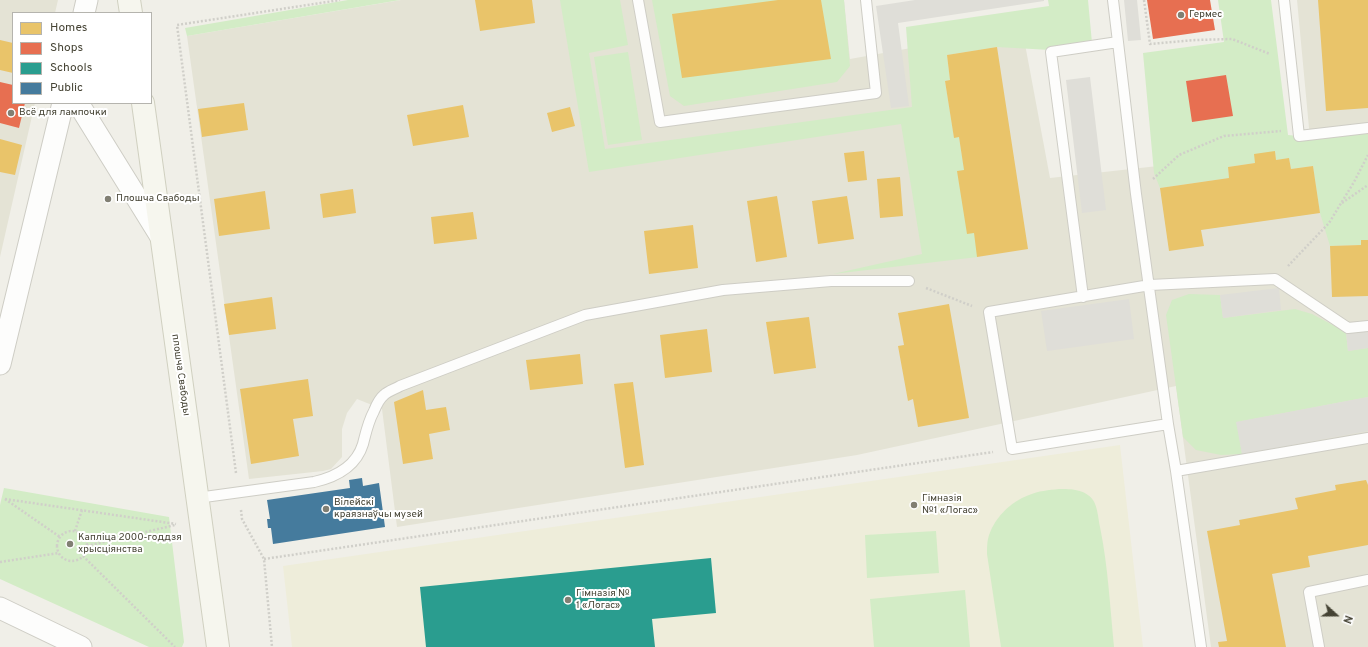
<!DOCTYPE html>
<html>
<head>
<meta charset="utf-8">
<style>
  body { margin:0 }
  #map { position:relative; width:1368px; height:647px; overflow:hidden; background:#f0efe8; font-family:Overpass,sans-serif }
  canvas { display:block }
  .legend { position:absolute; left:12px; top:12px; width:140px; height:92px; box-sizing:border-box; background:#fff; border:1px solid #b5b4ae; margin:0; padding:5px 7px; list-style:none; font-size:12px; color:#454334 }
  .legend li { display:flex; align-items:center; gap:8px; height:20px }
  .legend b { width:20px; border:1px solid #b5b4ae }
  .north { position:absolute; left:1316px; top:595px; width:40px; height:40px; -webkit-text-stroke:3px #fff; paint-order:stroke; rotate:111deg; font-size:11px; font-weight:700; line-height:16px; text-align:center; color:#454334 }
  .north::after { content:''; display:block; margin:auto; width:14px; height:18px; background:#454334; clip-path:polygon(50% 0,100% 100%,50% 72%,0 100%) }
</style>
</head>
<body>
<div id="map">
<canvas width="1368" height="647"></canvas>
<ul class="legend">
<li><b style="height:11px;background:#e9c46a"></b>Homes</li>
<li><b style="height:11px;background:#e76f51"></b>Shops</li>
<li><b style="height:11px;background:#2a9d8f"></b>Schools</li>
<li><b style="height:11px;background:#457b9d"></b>Public</li>
</ul>
<div class="north">N</div>
</div>
<script>
const ctx = document.querySelector('canvas').getContext('2d');
ctx.lineJoin = 'round';
function fill(path, color) { ctx.fillStyle = color; ctx.fill(path, 'evenodd'); }
function stroke(path, color, width, dash) { ctx.strokeStyle = color; ctx.lineWidth = width; ctx.lineCap = dash ? 'butt' : 'round'; ctx.setLineDash(dash || []); ctx.stroke(path); }
function label(font, color, halo, rows, align = 'center') {
  ctx.font = font + ' Overpass,sans-serif'; ctx.lineWidth = 4; ctx.setLineDash([]); ctx.textBaseline = 'middle'; ctx.strokeStyle = halo; ctx.fillStyle = color; for (const [text, x, y, turn = 0] of rows) {
    ctx.save(); ctx.translate(x, y); ctx.rotate((+turn || 0) * Math.PI / 180); ctx.textAlign = isNaN(turn) ? turn : align; if (halo) ctx.strokeText(text, 0, 0); ctx.fillText(text, 0, 0); ctx.restore();
  }
}
fill(new Path2D(`
  M0 0H58L55 13H13V103H35L0 257Z
  M401 0H844L850 59 1022 28 1050 178 1311 149 1297 0H1368V647H1211L1176 386 857 455 397 527 382 409 357 399 347 413 342 429V457L331 469 323 471 249 479 187 36Z`), '#e4e3d5');
fill(new Path2D(`
  M1120 445 1143 647H292L283 566Z`), '#eeedda');
fill(new Path2D(`
  M348 0H400L187 36 185 28Z
  M560 0H620L628 45 589 53 605 149 912 107 906 27 1049 6 1048 0H1088L1092 43 1050 50 997 47 947 55 950 80 945 81 954 137H959L978 257 833 274 922 254 901 124 589 172Z
  M652 0H844L850 66 837 82 684 106 670 96Z
  M1218 0H1271L1288 135 1299 136 1368 128V240H1361V245L1330 246 1320 213 1313 166 1291 169 1289 158 1276 160 1275 151 1255 163 1228 167 1229 178 1160 188 1154 173 1143 53 1224 42Z
  M628 52 642 140 608 145 594 57Z
  M1189 294 1220 295 1223 318 1295 309 1312 314 1346 332 1348 351 1368 348V397L1237 422 1242 454 1221 455 1196 450 1183 437 1166 315 1172 300Z
  M4 488 169 517 184 642 182 647H149L0 579V505Z
  M1059 489C1071 489 1085 489 1093 500 1098 508 1098 518 1100 527 1108 566 1110 607 1114 647H1001L987 554C987 549 987 543 988 539 993 519 1010 502 1029 495 1038 491 1049 490 1059 489Z
  M936 531 939 573 867 578 865 535Z
  M965 590 970 647H874L870 599Z`), '#d3ecc6');
fill(new Path2D(`
  M915 0H1044V1L898 23 909 106 891 108 876 6Z
  M1124 0H1137L1141 40 1128 41Z
  M1090 77 1106 210 1082 213 1066 80Z
  M1279 288 1281 310 1223 318 1220 295Z
  M1129 299 1134 339 1047 351 1041 311Z
  M1368 330V348L1348 351 1346 332Z
  M1368 397V431L1242 454 1236 422Z`), '#dfded8');
fill(new Path2D(`
  M475 0H532L535 23 480 31Z
  M778 0H821L831 59 682 78 672 14Z
  M1318 0H1368V108L1326 111Z
  M0 40 13 43V73L0 70Z
  M997 47 1028 249 977 257 974 233 967 234 957 171 964 170 959 137 954 138 945 81 950 80 947 55Z
  M244 103 248 130 202 137 198 109Z
  M463 105 469 137 413 146 407 115Z
  M570 107 575 126 552 132 547 113Z
  M0 139 22 145 15 175 0 172Z
  M864 151 867 180 848 182 844 153Z
  M1275 151 1276 160 1289 158 1291 169 1313 166 1320 213 1201 230 1204 246 1169 251 1160 188 1229 178 1228 167 1255 163 1254 154Z
  M900 177 903 216 880 218 877 179Z
  M353 189 356 213 323 218 320 194Z
  M265 191 270 229 219 236 214 199Z
  M777 196 787 257 756 262 747 201Z
  M847 196 854 239 818 244 812 201Z
  M473 212 477 239 434 244 431 217Z
  M693 225 698 268 649 274 644 231Z
  M1361 240H1368V296L1332 297 1330 246 1361 245Z
  M272 297 276 329 229 335 224 304Z
  M949 304 969 418 918 427 913 399 908 401 898 346 904 345 898 313Z
  M809 317 816 368 774 374 766 322Z
  M707 329 712 372 665 378 660 335Z
  M580 354 583 384 530 390 526 360Z
  M308 379 313 416 293 419 299 456 251 464 240 389Z
  M633 382 644 465 625 468 614 384Z
  M423 390 426 410 446 407 450 430 429 434 433 459 403 464 394 402Z
  M1366 480 1368 485V545L1308 556 1310 567 1272 574 1286 647H1219L1218 642 1227 641 1207 531 1240 525 1239 520 1298 509 1295 498 1336 490 1335 485Z`), '#e9c46a');
fill(new Path2D(`
  M1147 0H1210L1215 30 1153 39Z
  M1226 75 1233 116 1192 122 1186 81Z
  M0 82 13 85V103H25L19 128 0 123Z`), '#e76f51');
fill(new Path2D(`
  M711 558 716 613 652 619 655 647H426L420 587Z`), '#2a9d8f');
fill(new Path2D(`
  M362 478 363 486 379 483 385 527 273 544 271 528H268L267 519H270L267 500 350 488 349 480Z`), '#457b9d');
const lane = new Path2D(`
  M638 0 660 122 876 93 866 0
  M1113 0 1136 194 1168 424 1012 449 989 312 1150 285 1275 279 1348 328 1368 326
  M1284 0 1299 136 1368 128
  M1083 297 1051 52 1118 42
  M1168 424 1176 471 1368 438
  M1176 471 1201 647
  M197 498 314 482C336 477 356 467 363 444 366 432 368 422 374 411 376 406 379 399 384 395 388 391 395 389 400 386L585 315 723 290 831 281H909
  M1319 647 1309 592 1368 580`);
const street = new Path2D(`
  M84 13 87 0
  M78 103 161 237
  M0 364 63 103
  M0 608 81 647`);
const secondary = new Path2D(`
  M129 0 131 13
  M143 103 218 647`);
stroke(lane, '#cecdc5', 12);
stroke(street, '#cecdc5', 23);
stroke(secondary, '#d0d0c0', 24);
stroke(new Path2D(`
  M1144 0 1150 44 1195 40 1232 39 1270 54
  M1153 179 1179 155 1224 136 1281 131
  M1342 203 1368 185
  M1288 266 1329 223 1354 182 1368 155
  M926 288 972 306
  M236 473 177 25 340 0
  M5 499 176 524
  M5 499 60 537
  M241 510 242 519 264 559 272 647
  M75 531 82 510
  M57 546a15 15 0 1 1 30 0a15 15 0 1 1-30 0Z
  M87 546 175 525
  M83 556 175 647
  M264 559 993 452
  M0 562 59 553`), '#d0cfc9', 2.5, [2, 2]);
stroke(lane, '#fdfdfc', 10);
stroke(street, '#fdfdfc', 21);
stroke(secondary, '#f6f6ee', 22);
for (const [x, y, r, color] of [
  [1181,15,4,"#817f73"],
  [11,113,4,"#817f73"],
  [108,199,4,"#817f73"],
  [914,505,4,"#817f73"],
  [326,509,4,"#817f73"],
  [70,544,4,"#817f73"],
  [568,600,4,"#817f73"]
]) { const dot = new Path2D(); dot.arc(x, y, r, 0, 2 * Math.PI); ctx.fillStyle = color; ctx.fill(dot); stroke(dot, '#fff', 1.5); }
label('10px', '#454334', '#fff', [
  ["Гермес",1189,15],
  ["Всё для лампочки",19,113],
  ["Плошча Свабоды",116,199],
  ["Гімназія",922,499],
  ["№1 «Логас»",922,511],
  ["Вілейскі",334,503],
  ["краязнаўчы музей",334,515],
  ["Капліца 2000-годдзя",78,538],
  ["хрысціянства",78,550],
  ["Гімназія №",576,594],
  ["1 «Логас»",576,606]
], 'left');
label('10px', '#454334', '#fff', [
  ["плошча Свабоды",180,375,82]
]);
</script>
</body>
</html>
